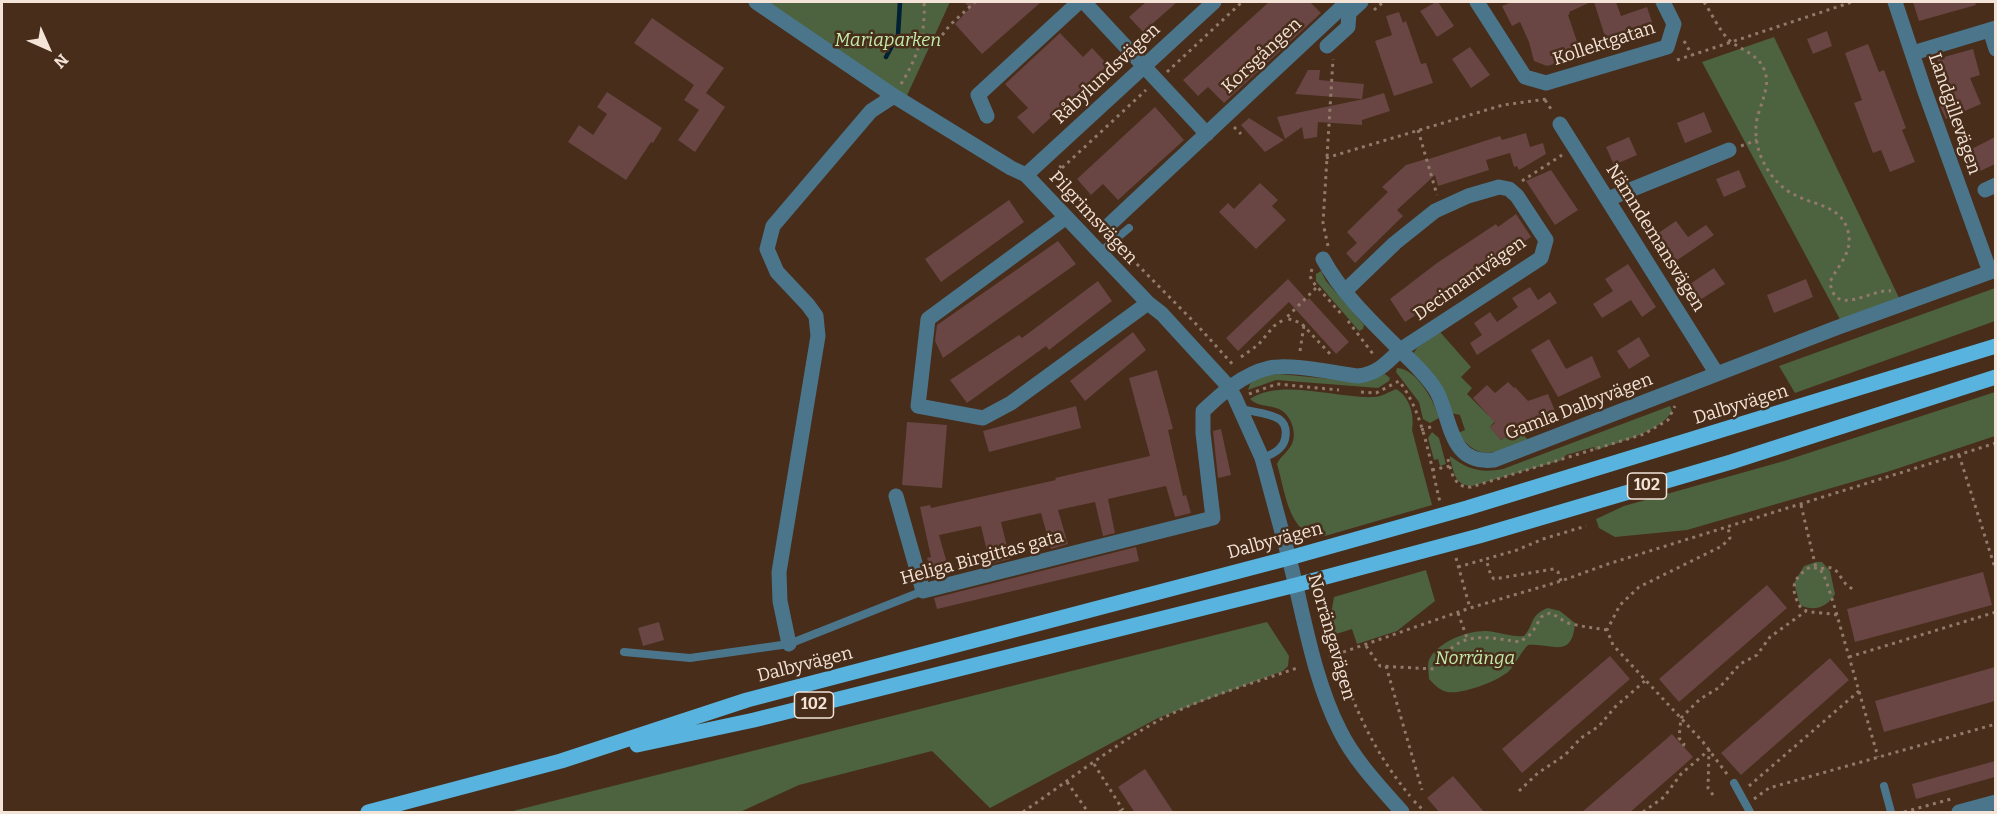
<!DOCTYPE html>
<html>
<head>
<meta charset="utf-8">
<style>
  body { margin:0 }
  #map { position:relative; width:1997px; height:814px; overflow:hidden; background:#472d1a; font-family:Bitter,serif }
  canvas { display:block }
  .frame { position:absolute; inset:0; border:3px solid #f4e3d7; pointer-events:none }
  .north { position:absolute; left:18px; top:18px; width:60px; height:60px; -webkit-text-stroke:4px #472d1a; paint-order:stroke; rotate:135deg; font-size:16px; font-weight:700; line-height:24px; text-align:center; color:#f4e3d7 }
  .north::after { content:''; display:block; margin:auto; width:21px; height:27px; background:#f4e3d7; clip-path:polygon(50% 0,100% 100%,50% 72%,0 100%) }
</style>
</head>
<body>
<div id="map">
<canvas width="1997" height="814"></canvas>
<div class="frame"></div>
<div class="north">N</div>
</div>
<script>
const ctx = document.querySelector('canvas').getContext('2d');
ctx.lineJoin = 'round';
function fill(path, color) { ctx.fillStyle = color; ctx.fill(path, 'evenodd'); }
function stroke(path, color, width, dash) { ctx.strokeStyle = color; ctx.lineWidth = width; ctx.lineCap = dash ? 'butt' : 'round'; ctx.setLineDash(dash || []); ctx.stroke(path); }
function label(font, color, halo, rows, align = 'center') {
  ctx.font = font + ' Bitter,serif'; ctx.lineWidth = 5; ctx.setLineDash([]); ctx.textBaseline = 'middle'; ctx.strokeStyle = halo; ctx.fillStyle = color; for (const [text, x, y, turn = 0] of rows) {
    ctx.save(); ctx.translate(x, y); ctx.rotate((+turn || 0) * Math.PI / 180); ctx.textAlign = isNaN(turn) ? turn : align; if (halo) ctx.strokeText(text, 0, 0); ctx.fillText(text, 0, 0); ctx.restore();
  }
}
fill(new Path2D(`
  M767 2H950L904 102Z
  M1774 37 1902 304 1843 325 1702 62Z
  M1321 271 1326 281 1364 325 1363 329 1359 331 1316 281V274Z
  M1995 288V321L1795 393 1779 366Z
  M1440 332 1471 367 1461 377 1472 388 1467 394 1488 415 1496 408 1501 414 1490 427 1501 440 1517 428 1529 441C1498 451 1480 465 1458 433L1465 430 1460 415 1451 413 1412 355 1417 348Z
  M1397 368C1416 368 1435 402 1439 418L1430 423 1423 419 1419 402 1396 372Z
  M1279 374 1362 382 1372 380 1385 374 1390 378 1389 381 1378 388 1276 380 1248 390 1250 384 1260 376Z
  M1396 389C1409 396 1415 415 1412 430L1432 505 1325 536C1289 540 1285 490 1277 464 1281 455 1290 451 1293 441 1295 434 1293 427 1291 422 1281 400 1262 411 1250 399 1282 378 1338 399 1374 397 1381 397 1389 392 1396 389Z
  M1995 392V436L1890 471 1687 530 1615 537 1599 528 1596 519 1624 506 1784 461Z
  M1670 406 1672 411C1661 432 1617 443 1595 450L1594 447 1566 455 1562 460 1472 486C1455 486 1454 472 1450 459V456C1468 470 1482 473 1503 469Z
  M1432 432 1439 438 1446 464 1440 466 1438 459 1434 460 1428 438Z
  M1816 562H1822L1830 571 1835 594C1827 607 1815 612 1800 605L1794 583 1804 566Z
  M1426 570 1435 601 1397 631 1357 644 1352 629 1327 637 1334 597Z
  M1548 608 1560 611 1575 623C1572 661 1551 642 1528 645 1520 653 1516 664 1509 671 1499 681 1457 697 1444 691 1438 689 1433 683 1429 679 1429 673 1427 665 1429 660 1437 642 1468 630 1487 631 1499 632 1511 637 1524 636 1535 624 1529 615 1548 608Z
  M1267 622 1289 656 1288 666 1283 671 1158 718 990 808 932 751 799 785 740 812H509Z`), '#4d623f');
stroke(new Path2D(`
  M886 57 898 35 900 2`), '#002033', 4.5);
fill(new Path2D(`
  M964 2H1041L982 54 955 24 970 8Z
  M1146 2H1177L1143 32 1129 17Z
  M1269 2H1310L1321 13 1224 103 1208 87 1198 96 1183 80Z
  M1436 2H1438L1454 26 1437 37 1420 11Z
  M1512 2H1591L1569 12 1570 14 1568 15 1582 56 1547 66 1534 61 1529 42 1520 22 1512 26 1502 6Z
  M1594 2H1616L1621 16 1647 7 1654 28 1627 36 1628 40 1608 46Z
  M1913 2H1975L1976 5 1919 21Z
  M1399 12 1403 23 1406 21 1421 64 1426 63 1433 83 1394 96 1375 41 1392 35 1386 16Z
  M652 18 724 68 706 93 725 107 695 152 678 140 699 110 684 100 694 85 634 43Z
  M1827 31 1832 46 1813 54 1807 39Z
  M1060 33 1083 57 1092 48 1108 65 1033 134 1017 117 1028 108 1005 84Z
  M1868 44 1879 72 1884 70 1906 128 1902 130 1915 162 1890 172 1881 150 1873 153 1868 140 1854 103 1862 100 1845 53Z
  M1470 47 1490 75 1471 88 1452 59Z
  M1973 49 1980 75 1970 78 1981 104 1946 119 1940 106 1949 102 1937 59Z
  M1308 70H1320L1319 80 1364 84 1362 99 1295 94Z
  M607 92 662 128 653 143 651 142 626 180 568 142 579 125 593 135 607 114 597 107Z
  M1384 93 1390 111 1362 120V125L1318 122 1317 137 1304 139 1302 127 1285 139 1277 117 1364 99Z
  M1155 107 1184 140 1118 200 1103 184 1091 195 1077 179Z
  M1704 112 1712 132 1685 143 1677 123Z
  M1249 118 1284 140 1265 152 1241 125Z
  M1526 133 1530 147 1543 143 1546 154 1519 170 1517 166 1514 167 1510 153 1486 160 1489 170 1438 186 1435 175 1397 210 1403 216 1355 263 1346 253 1357 243 1347 232 1388 192 1382 187 1406 165 1426 159V160L1500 136 1502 140Z
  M1629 137 1637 155 1614 165 1606 147Z
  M1995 137V164L1972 175 1962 154Z
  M1551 170 1578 210 1555 225 1526 181Z
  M1739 170 1746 187 1724 197 1716 179Z
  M1260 183 1278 200 1272 206 1286 220 1256 249 1219 212 1228 203 1234 209Z
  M1009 200 1024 222 941 282 925 259Z
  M1516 214 1531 237 1505 254 1508 258 1433 307 1431 305 1405 322 1390 299 1437 263 1496 224 1498 227Z
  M1676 221 1688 237 1706 225 1714 235 1676 261 1657 234Z
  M1058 241 1076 264 943 358 935 341 937 325Z
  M1628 264 1656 307 1642 317 1631 300 1602 318 1593 304 1613 291 1605 279Z
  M1714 268 1725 284 1700 300 1690 284Z
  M1288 279 1307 300 1309 298 1349 342 1336 354 1289 302 1238 351 1226 338Z
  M1806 279 1813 297 1774 313 1767 295Z
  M1098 281 1112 301 1049 350 1046 346 967 403 950 380 1019 335 1022 338Z
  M1530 287 1538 300 1550 292 1557 303 1477 355 1470 343 1482 335 1474 323 1490 312 1497 322 1518 307 1512 298Z
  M1133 332 1146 350 1085 401 1070 381Z
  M1639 337 1650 356 1629 369 1617 351Z
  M1549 339 1566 369 1592 356 1601 377 1558 397 1531 350Z
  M1157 370 1173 429 1168 430 1183 496 1186 495 1191 513 1175 517 1166 486 1108 499 1115 533 1103 536 1095 502 1058 510 1068 544 1051 549 1041 513 1001 522 1010 559 990 564 981 526 939 535 950 574 933 578 927 558 931 557 920 507 930 505 931 508 1056 480 1055 478 1150 456 1129 378Z
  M1508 382 1514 388 1515 387 1528 401 1548 394 1555 411 1519 425 1501 440 1490 427 1495 423 1473 398 1487 385 1495 393Z
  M1076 406 1081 428 989 452 983 431Z
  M907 422 947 425 942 488 902 485Z
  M1221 429 1231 475 1218 478 1213 431Z
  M1136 547 1139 561 937 609 934 598Z
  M1983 572 1992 605 1855 642 1847 609Z
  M1767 585 1787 608 1679 702 1659 679Z
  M659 622 664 640 643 646 638 628Z
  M1610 656 1630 679 1522 773 1502 749Z
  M1830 658 1849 680 1741 775 1721 753Z
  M1995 667V701L1884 732 1875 701Z
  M1672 734 1693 757 1675 773 1629 813H1581Z
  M1995 761V777L1916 799 1912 784Z
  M1145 769 1174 813H1135L1118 787Z
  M1453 776 1485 813H1440L1427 798Z`), '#694643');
stroke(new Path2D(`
  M1704 2C1712 14 1719 30 1729 40 1740 50 1757 53 1764 69 1770 83 1764 95 1760 109 1752 129 1756 152 1768 170 1774 180 1784 190 1795 195 1813 205 1839 205 1847 228 1855 251 1839 263 1830 282 1835 319 1871 288 1891 291
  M1374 10 1383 2
  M1684 41 1692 55
  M933 47 950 25 975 2
  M1677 60 1852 2
  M1167 72 1242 2
  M901 84C917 58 926 33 924 2
  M1545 100 1553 112
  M1234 127 1241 134
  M1418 130 1437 195
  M1741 146 1757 140
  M1326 158 1503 105 1547 99
  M1059 166 1062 168 1061 188 1063 190
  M1062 168 1146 90
  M1522 181 1562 155
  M1079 205 1095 222
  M1328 246 1323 223 1333 59
  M1121 248 1197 325 1235 367
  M1312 269 1310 276 1312 281 1343 316
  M1316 288 1286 318 1301 323 1332 356
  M1348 321 1373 354
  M1300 351 1304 325
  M1241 357 1258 345 1274 326 1286 318
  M1361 392 1376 393 1399 381C1424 413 1430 463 1440 502
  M1249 394 1277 384 1339 390
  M1421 430 1434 426
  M1959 455 1996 571
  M1448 459C1451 472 1454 488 1471 487L1644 434 1668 420 1675 406
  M1432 470 1450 466
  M1801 505 1816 568
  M1456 558 1470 608
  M1458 567 1486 559
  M1821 569C1841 562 1838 583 1853 589
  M1561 581 1558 572 1554 569 1494 579 1491 576 1486 559 1517 550 1543 539 1586 526
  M1458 613 1467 638
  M1837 615C1829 613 1810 613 1804 610 1799 607 1798 603 1796 598 1790 583 1798 575 1810 567L1820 569 1826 580 1834 605 1878 757
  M1366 646 1380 666 1434 669C1459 630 1479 636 1520 642L1532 633 1541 617 1550 613C1558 616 1565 623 1572 624 1584 627 1595 628 1607 630
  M1337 655C1354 708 1374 752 1410 796
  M1329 657 1470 608 1561 581 1608 564 1996 443
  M1849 657 1996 612
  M1386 666 1422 790
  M1683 746 1684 744 1679 738 1681 718 1700 699 1720 687 1740 664 1757 655 1770 637 1806 611
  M1094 764 1123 810
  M1727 774 1703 742 1613 645 1607 630 1620 605 1639 587 1722 546 1730 538 1728 527
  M1067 782 1088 812
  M1749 786 1859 691
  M1519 791 1538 773 1565 755 1581 738 1599 726 1615 707 1646 680
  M1754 799 1769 788 1996 724
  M1414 801 1425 812
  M1023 812C1068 781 1115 744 1163 718 1206 696 1254 683 1300 667
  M1119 812 1123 810 1124 812
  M1643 812 1664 797 1681 774 1709 750 1708 788 1713 795
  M1904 812 1951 799`), '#917a6a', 3, [3, 4.5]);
stroke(new Path2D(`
  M1099 253 1129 228
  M1241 409C1253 412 1269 413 1279 419 1289 426 1287 442 1279 449 1274 454 1268 456 1262 458
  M624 652 690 658 789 644 923 591
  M1734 783 1750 812
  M1884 786 1891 812`), '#4b758a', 8);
stroke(new Path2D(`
  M756 2 894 96 1011 168 1026 175 1148 303 1162 314 1194 349 1229 387 1235 398 1262 458 1289 558
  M1084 2 1207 134
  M1477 2 1525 77 1546 83 1667 47 1674 24 1663 2
  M1895 2 1925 92 1990 272
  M1349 13 1361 2
  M1990 30 1996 49
  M1327 46 1348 27 1349 13
  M1913 53 1996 28
  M987 116 978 95 1079 2
  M1560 124 1717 374
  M1026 175 1214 2
  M1985 190 1996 185
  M1608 199 1729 150
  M1065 218 928 319 918 406 983 418 1011 403 1148 303
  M1109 225 1343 6
  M1323 259C1342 294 1372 322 1400 350L1541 258 1546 240 1517 196 1509 189 1499 187 1468 196 1435 211 1395 243 1345 291
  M896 496 923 591 1213 518 1203 433V411C1222 393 1243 374 1269 368 1290 363 1335 373 1358 376 1377 374 1387 363 1400 350 1413 363 1428 376 1437 392 1452 421 1449 465 1494 460L1836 328 1996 270
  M789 644 780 601 779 572 818 336 816 316 808 305 777 272 767 249 773 226 871 111 894 96`), '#4b758a', 15);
stroke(new Path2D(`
  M1289 558C1304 615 1313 678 1340 731 1355 761 1380 787 1402 812
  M1959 812 1996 802`), '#4b758a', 15);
stroke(new Path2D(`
  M637 745 754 720 1296 585 1479 536 1731 462 1996 377
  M368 812 561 761 747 700 1289 558 1467 508 1996 346`), '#58b3df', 15);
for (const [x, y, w] of [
  [1647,486,39],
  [814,705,39]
]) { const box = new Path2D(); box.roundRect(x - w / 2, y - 13, w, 26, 4.5); ctx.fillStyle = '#472d1a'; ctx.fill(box); stroke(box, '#f4e3d7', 1.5); }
label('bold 16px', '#f4e3d7', null, [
  ["102",1647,486],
  ["102",814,705]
]);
label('italic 18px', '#c4ecaa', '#472d1a', [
  ["Mariaparken",888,41],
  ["Norränga",1475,659]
]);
label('18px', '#f4e3d7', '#472d1a', [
  ["Kollektgatan",1604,44,-18],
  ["Korsgången",1262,56,-43],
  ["Råbylundsvägen",1107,74,-43],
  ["Landgillevägen",1954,114,71],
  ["Pilgrimsvägen",1093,218,47],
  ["Nämndemansvägen",1655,238,58],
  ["Decimantvägen",1470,279,-35],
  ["Dalbyvägen",1741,405,-17],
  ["Gamla Dalbyvägen",1579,407,-21],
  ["Dalbyvägen",1275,541,-15],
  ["Heliga Birgittas gata",982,558,-15],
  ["Norrängavägen",1331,637,74],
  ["Dalbyvägen",805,665,-14]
]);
</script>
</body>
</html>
